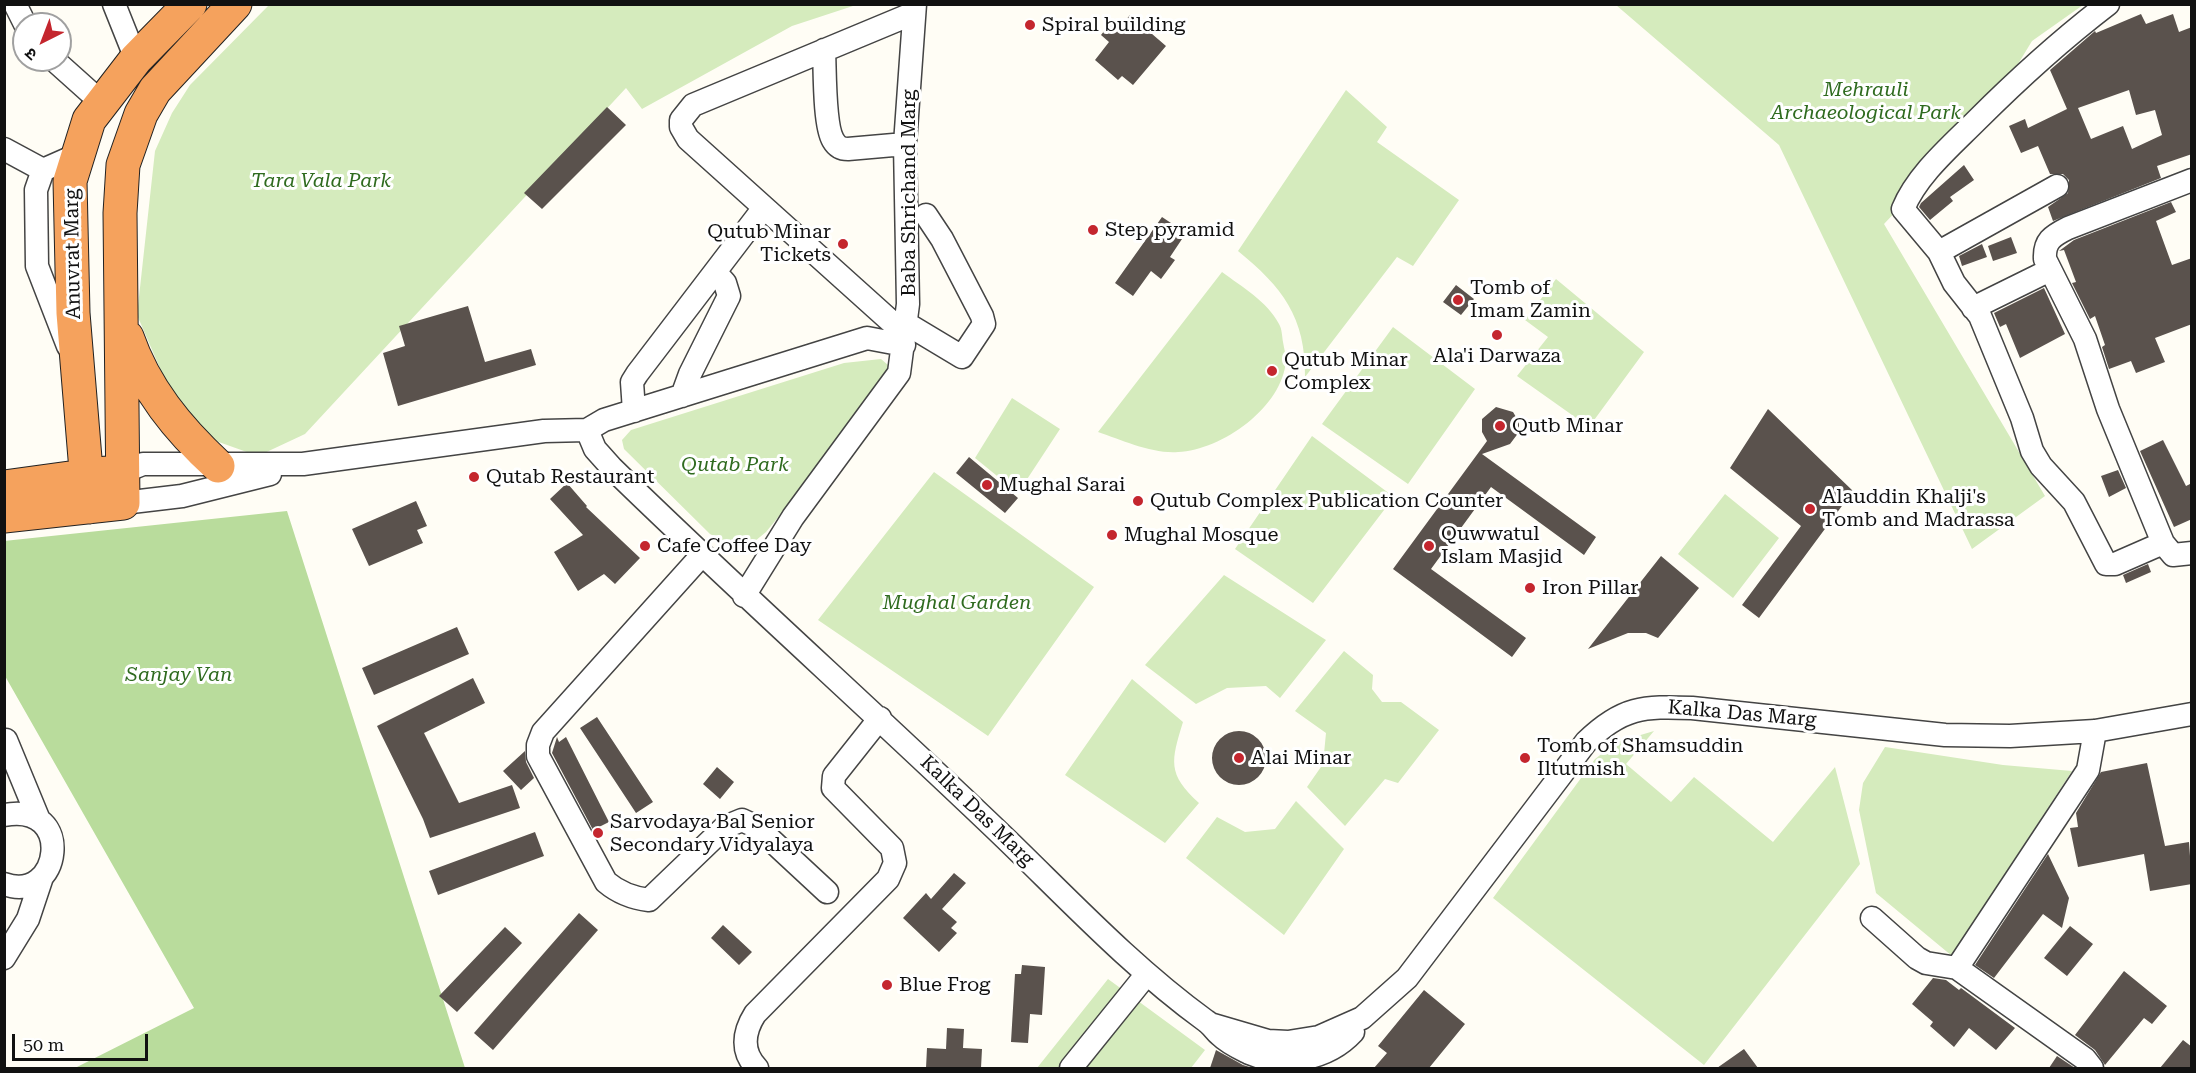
<!DOCTYPE html>
<html>
<head>
<meta charset="utf-8">
<style>
  body { margin:0 }
  #map { position:relative; width:2196px; height:1073px; overflow:hidden; background:#fffdf5; font-family:"Roboto Serif","Noto Sans Devanagari",serif }
  canvas { display:block }
  .frame { position:absolute; inset:0; border:6px solid #111; pointer-events:none }
  .north { position:absolute; left:12px; top:12px; width:60px; height:60px; box-sizing:border-box; background:#fff; border:2px solid #a0a0a0; border-radius:50%; rotate:222deg; font-size:16px; font-weight:700; line-height:24px; text-align:center; color:#111 }
  .north::after { content:''; display:block; margin:auto; width:21px; height:27px; background:#c4262e; clip-path:polygon(50% 0,100% 100%,50% 72%,0 100%) }
  .scale { position:absolute; left:12px; top:1034px; width:136px; height:27px; box-sizing:border-box; border:3px solid #111; border-top:0; padding-left:8px; font-size:18px; line-height:21px; white-space:nowrap; color:#111; -webkit-text-stroke:4px #fff; paint-order:stroke }
</style>
</head>
<body>
<div id="map">
<canvas width="2196" height="1073"></canvas>
<div class="frame"></div>
<div class="north">उ</div>
<div class="scale">50 m</div>
</div>
<script>
const ctx = document.querySelector('canvas').getContext('2d');
ctx.lineJoin = 'round';
function fill(path, color) { ctx.fillStyle = color; ctx.fill(path, 'evenodd'); }
function stroke(path, color, width, dash) { ctx.strokeStyle = color; ctx.lineWidth = width; ctx.lineCap = dash ? 'butt' : 'round'; ctx.setLineDash(dash || []); ctx.stroke(path); }
function label(font, color, halo, rows, align = 'center') {
  ctx.font = font + ' "Roboto Serif",serif'; ctx.lineWidth = 6; ctx.setLineDash([]); ctx.textBaseline = 'middle'; ctx.strokeStyle = halo; ctx.fillStyle = color; for (const [text, x, y, turn = 0] of rows) {
    ctx.save(); ctx.translate(x, y); ctx.rotate((+turn || 0) * Math.PI / 180); ctx.textAlign = isNaN(turn) ? turn : align; if (halo) ctx.strokeText(text, 0, 0); ctx.fillText(text, 0, 0); ctx.restore();
  }
}
fill(new Path2D(`
  M269 5H856L792 26 642 109 626 88 305 434 258 456 202 436 169 389 137 315 155 151 172 113 190 85Z
  M1616 5H2083L2032 41 1987 115 1884 224 2045 496 1972 549 1779 145Z
  M1346 90 1387 127 1377 142 1459 200 1413 266 1397 257 1305 377C1306 317 1282 287 1238 251Z
  M1222 272C1242 287 1267 301 1279 324 1282 329 1282 336 1283 342 1284 348 1286 355 1286 360 1283 407 1222 450 1178 452 1152 454 1122 440 1098 432Z
  M1556 279 1644 352 1589 427 1517 376 1548 337 1525 320Z
  M1393 327 1475 389 1408 484 1322 424Z
  M881 359 888 365 889 382 766 532 749 546H734L710 534 624 449 622 440 631 430 844 363Z
  M1012 398 1060 429 1018 493 975 458Z
  M1312 436 1394 497 1313 603 1235 549Z
  M934 472 1094 587 988 736 818 620Z
  M1725 494 1779 538 1733 598 1678 554Z
  M1224 575 1326 640 1280 698 1266 686 1227 688 1196 704 1145 665Z
  M1344 651 1373 675 1372 689 1382 702H1401L1439 730 1398 783 1385 779 1345 826 1307 787 1323 764 1326 733 1295 711Z
  M1132 679 1183 722C1171 761 1167 774 1199 803L1165 843 1065 775Z
  M1654 731 1626 764 1671 802 1694 777 1773 842 1835 767 1860 864 1704 1065 1493 898 1595 759 1617 742Z
  M1885 747 2003 765 2072 771 1952 956 1876 893 1859 810 1863 783Z
  M1296 801 1344 849 1284 935 1186 858 1217 817 1245 832 1275 829Z
  M1108 979 1205 1050 1191 1068H1037Z`), '#d5ebbd');
fill(new Path2D(`
  M287 511 465 1068H75L194 1008 5 676 4 541Z`), '#b9dc9c');
fill(new Path2D(`
  M2141 14 2146 24 2173 14 2179 32 2192 27V154L2157 166 2161 178 2053 221 2048 207 2068 193 2069 180 2063 174H2050L2038 146 2021 153 2009 126 2025 119 2028 128 2067 109 2050 70 2095 31 2096 33ZM2129 90 2136 115 2155 110 2162 135 2132 149 2123 126 2091 139 2078 108Z
  M1130 15 1166 46 1133 85 1122 76 1118 80 1095 60 1109 42 1101 35 1112 21 1120 27Z
  M607 107 626 125 542 209 524 193Z
  M1964 165 1974 180 1950 197 1953 201 1930 220 1919 207 1921 203Z
  M2171 202 2176 212 2156 221 2172 265 2192 258V324L2155 338 2165 362 2136 373 2131 361 2109 369 2102 347 2105 345 2095 316 2090 319 2072 283 2076 282 2064 250 2059 251 2074 240Z
  M1162 217 1186 233 1170 257 1175 260 1161 279 1151 271 1133 296 1115 283Z
  M2011 237 2017 253 1993 261 1988 246Z
  M1982 244 1987 257 1962 266 1959 256Z
  M1456 285 1474 299 1461 315 1443 302Z
  M2044 288 2065 334 2020 358 2006 324 2000 327 1994 313Z
  M468 306 485 362 531 349 536 365 398 406 383 353 405 346 399 326Z
  M1496 407 1513 412 1519 422V432L1510 444 1482 454 1596 537 1584 555 1491 487 1431 569 1526 638 1512 657 1393 569 1487 441 1482 432V419Z
  M1768 409 1853 491 1759 618 1742 605 1801 526 1730 468Z
  M2163 440 2186 486 2192 483V519L2174 527 2140 451Z
  M969 457 1018 498 1005 513 956 473Z
  M2118 470 2126 488 2109 497 2101 476Z
  M567 483 587 506 586 507 640 558 615 584 604 574 578 591 554 552 583 535 550 499Z
  M416 501 427 526 417 530 423 543 369 566 352 529Z
  M1661 556 1699 588 1658 638 1646 633H1628L1588 649Z
  M2148 564 2151 572 2126 583 2123 575Z
  M457 627 469 654 374 695 362 668Z
  M473 678 485 703 424 733 459 803 512 785 520 808 430 838 423 819 377 726Z
  M597 717 653 802 636 813 580 728Z
  M1212 758a27 27 0 1 1 54 0a27 27 0 1 1-54 0Z
  M557 737 559 742 566 737 609 822 593 830 552 753Z
  M525 751 526 762 534 778 521 790 503 771Z
  M2147 763 2165 846 2189 842 2192 884 2150 891 2144 854 2078 867 2070 828 2078 827 2076 813 2101 772Z
  M717 767 734 782 720 799 703 784Z
  M535 832 544 856 438 895 429 871Z
  M2048 854 2069 898 2062 928 2043 914 1994 978 1975 965Z
  M954 873 966 883 942 909 957 922 951 928 957 933 939 952 903 918 926 893 931 899Z
  M579 913 598 930 493 1050 474 1033Z
  M723 925 752 952 739 965 711 938Z
  M2070 926 2093 944 2067 976 2044 958Z
  M505 927 522 943 457 1012 439 996Z
  M1022 965 1045 967 1042 1015 1030 1014 1028 1043 1011 1042 1015 974H1021Z
  M2124 971 2167 1006 2152 1024 2144 1018 2105 1065 2095 1050 2075 1035Z
  M1933 978 1946 980 1959 990 1961 988 2015 1028 1996 1050 1969 1028 1954 1047 1930 1026 1933 1022 1912 1004Z
  M1424 990 1465 1024 1429 1068H1374L1387 1053 1378 1046Z
  M947 1028 964 1029 963 1048 982 1049 981 1068H926L927 1048 946 1049Z
  M2183 1040 2192 1047V1068H2160Z
  M1744 1049 1758 1068H1717Z
  M1216 1050 1243 1065 1253 1068H1210Z
  M2057 1056 2075 1068H2049Z`), '#5a524d');
const minor = new Path2D(`
  M15 4 25 24
  M114 4 136 59
  M2108 4C2061 40 2018 79 1976 121 1950 147 1917 175 1903 209L1939 252 1954 283 1980 316 2022 418 2032 451 2041 466 2074 502 2106 564H2115L2163 543
  M824 50C825 70 824 125 833 140 837 147 841 149 848 149L905 144
  M54 60 102 103
  M4 149 43 170
  M2192 180 2068 228C2052 236 2044 241 2045 259L2085 339 2108 409 2163 543 2173 555 2192 553
  M1939 252 2057 186
  M1973 308 2050 270
  M907 324 962 357 984 324 982 316 942 239 926 215
  M906 335 688 139 681 127V120L693 105 914 13
  M68 346 37 266 36 190 43 170 77 155
  M682 396 690 374 729 296 725 283 715 272
  M634 411 632 382 637 374 763 209
  M587 430 595 449 612 468C741 594 876 714 1006 839 1071 902 1133 968 1206 1021 1212 1025 1215 1031 1220 1035 1228 1043 1239 1048 1249 1053 1284 1068 1328 1059 1353 1032
  M123 472 143 464H303L544 431 587 430 604 420 867 338 904 345
  M123 503 182 496 270 474
  M702 555 543 732 538 745V756L606 882C619 893 632 898 649 900L725 827 742 820 757 827 827 892
  M744 596 793 517 899 373 908 304 905 144 915 4
  M6 740 39 820
  M4 815C76 801 61 905 4 884
  M1872 918 1917 958 1926 963 1957 968
  M4 958 28 919 42 877
  M1210 1024 1268 1041 1288 1042 1319 1037 1362 1018 1407 978 1586 742C1622 707 1643 706 1692 708L1945 735 2010 736 2095 731 2192 714
  M757 1068C741 1052 743 1033 755 1014L888 879 895 863 892 848 833 788 834 776 880 718
  M1071 1068 1146 975
  M2092 1068 2085 1059 1957 968 2088 770 2095 731`);
const highway = new Path2D(`
  M127 337C145 389 178 429 218 466
  M4 487 106 473
  M89 507 73 313 70 181 89 120 136 59 190 4
  M4 516 123 503 120 213 123 165 141 114 155 90 235 4`);
stroke(minor, '#444', 25);
stroke(highway, '#222', 35);
stroke(minor, '#fff', 22);
stroke(highway, '#f5a25d', 33);
for (const [x, y, r, color] of [
  [1030,25,6,"#c4262e"],
  [1093,230,6,"#c4262e"],
  [843,244,6,"#c4262e"],
  [1458,300,6,"#c4262e"],
  [1497,335,6,"#c4262e"],
  [1272,371,6,"#c4262e"],
  [1500,426,6,"#c4262e"],
  [474,477,6,"#c4262e"],
  [987,485,6,"#c4262e"],
  [1138,501,6,"#c4262e"],
  [1810,509,6,"#c4262e"],
  [1112,535,6,"#c4262e"],
  [645,546,6,"#c4262e"],
  [1429,546,6,"#c4262e"],
  [1530,588,6,"#c4262e"],
  [1239,758,6,"#c4262e"],
  [1525,758,6,"#c4262e"],
  [598,833,6,"#c4262e"],
  [887,985,6,"#c4262e"]
]) { const dot = new Path2D(); dot.arc(x, y, r, 0, 2 * Math.PI); ctx.fillStyle = color; ctx.fill(dot); stroke(dot, '#fff', 2); }
label('20px', '#111', '#fff', [
  ["Spiral building",1042,25],
  ["Step pyramid",1105,230],
  ["Qutub Minar",831,232,"right"],
  ["Tickets",831,255,"right"],
  ["Tomb of",1470,288],
  ["Imam Zamin",1470,311],
  ["Ala'i Darwaza",1497,356,"center"],
  ["Qutub Minar",1284,360],
  ["Complex",1284,383],
  ["Qutb Minar",1512,426],
  ["Qutab Restaurant",486,477],
  ["Mughal Sarai",999,485],
  ["Alauddin Khalji's",1822,497],
  ["Tomb and Madrassa",1822,520],
  ["Qutub Complex Publication Counter",1150,501],
  ["Quwwatul",1441,534],
  ["Islam Masjid",1441,557],
  ["Mughal Mosque",1124,535],
  ["Cafe Coffee Day",657,546],
  ["Iron Pillar",1542,588],
  ["Tomb of Shamsuddin",1537,746],
  ["Iltutmish",1537,769],
  ["Alai Minar",1251,758],
  ["Sarvodaya Bal Senior",610,822],
  ["Secondary Vidyalaya",610,845],
  ["Blue Frog",899,985]
], 'left');
label('italic 20px', '#2f6b1f', '#fff', [
  ["Mehrauli",1866,90],
  ["Archaeological Park",1866,113],
  ["Tara Vala Park",321,181],
  ["Qutab Park",735,465],
  ["Mughal Garden",957,603],
  ["Sanjay Van",179,675]
]);
label('20px', '#111', '#fff', [
  ["Baba Shrichand Marg",909,193,-90],
  ["Anuvrat Marg",73,254,-91],
  ["Kalka Das Marg",1742,714,5],
  ["Kalka Das Marg",977,811,44]
]);
</script>
</body>
</html>
